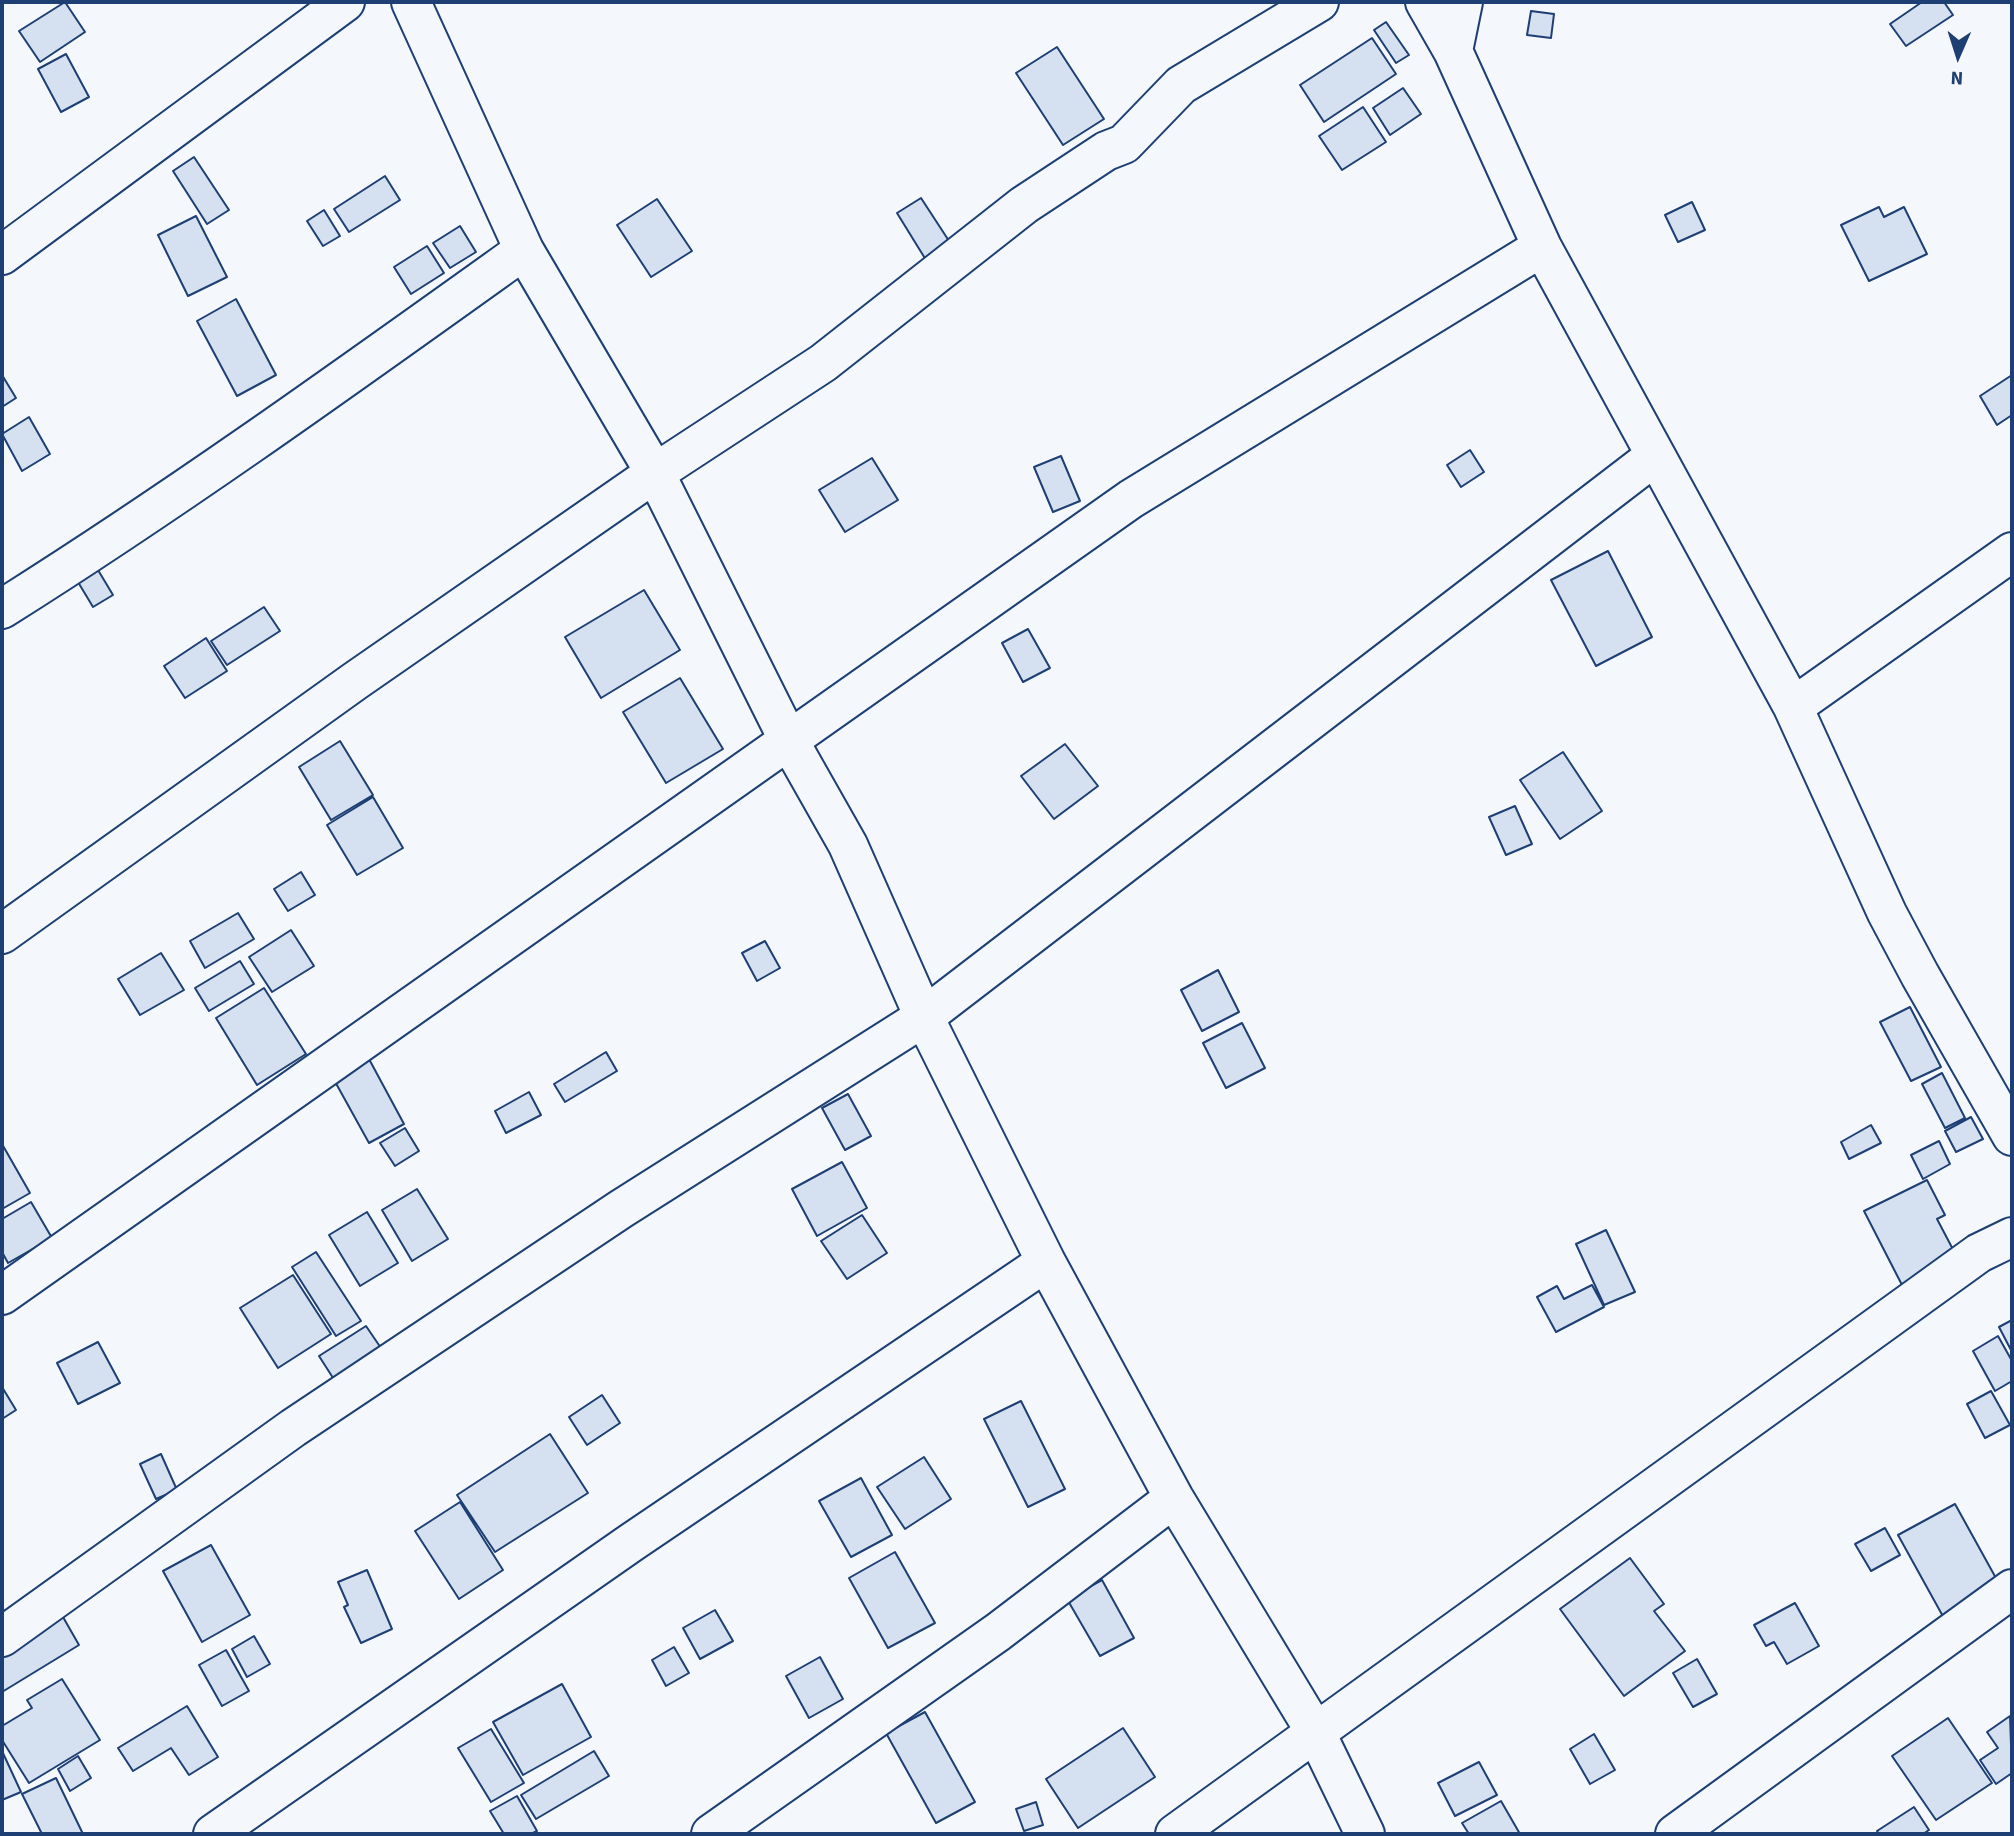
<!DOCTYPE html>
<html>
<head>
<meta charset="utf-8">
<style>
  body { margin:0 }
  #map { position:relative; width:2014px; height:1836px; overflow:hidden; background:#f4f7fb; font-family:"Source Sans 3",sans-serif }
  canvas { display:block }
  .frame { position:absolute; inset:0; border:4px solid #1d3f73; pointer-events:none }
  .north { position:absolute; left:1923px; top:21px; width:70px; height:70px; -webkit-text-stroke:5px #f4f7fb; paint-order:stroke; rotate:183deg; font-size:19px; font-weight:700; line-height:28px; text-align:center; color:#1d3f73 }
  .north::after { content:''; display:block; margin:auto; width:24px; height:32px; background:#1d3f73; clip-path:polygon(50% 0,100% 100%,50% 72%,0 100%) }
</style>
</head>
<body>
<div id="map">
<canvas width="2014" height="1836"></canvas>
<div class="frame"></div>
<div class="north">N</div>
</div>
<script>
const ctx = document.querySelector('canvas').getContext('2d');
ctx.lineJoin = 'round';
function fill(path, color) { ctx.fillStyle = color; ctx.fill(path, 'evenodd'); }
function stroke(path, color, width, dash) { ctx.strokeStyle = color; ctx.lineWidth = width; ctx.lineCap = dash ? 'butt' : 'round'; ctx.setLineDash(dash || []); ctx.stroke(path); }
const building = new Path2D(`
  M65 2 85 32 40 62 19 31Z
  M1922 2H1944L1953 15 1906 46 1890 24Z
  M1531 11 1554 14 1551 38 1527 35Z
  M1386 22 1409 55 1396 63 1374 30Z
  M1372 38 1396 74 1324 122 1300 85Z
  M1057 47 1104 119 1063 145 1016 73Z
  M66 54 89 97 61 112 38 69Z
  M1403 88 1421 114 1390 135 1373 108Z
  M1363 107 1386 142 1342 170 1319 136Z
  M194 157 229 210 207 224 173 171Z
  M385 176 400 200 349 232 334 209Z
  M921 198 951 244 926 260 897 213Z
  M657 199 692 251 651 277 617 225Z
  M1692 202 1705 230 1678 242 1665 215Z
  M1879 207 1884 217 1904 207 1927 254 1869 281 1841 225Z
  M324 210 340 236 323 246 307 221Z
  M196 216 227 277 188 296 158 235Z
  M460 226 476 252 450 268 433 243Z
  M427 246 444 273 411 294 394 267Z
  M236 299 276 375 237 396 197 321Z
  M2 375 16 398 2 407Z
  M2012 375V415L1997 425 1980 396Z
  M29 417 50 454 22 471 2 434Z
  M1470 450 1484 472 1461 487 1447 465Z
  M1061 456 1080 501 1053 512 1034 467Z
  M872 458 898 500 845 532 819 490Z
  M1608 551 1652 637 1596 666 1551 580Z
  M98 570 113 595 93 607 78 582Z
  M644 590 680 650 601 698 565 637Z
  M264 607 280 631 227 665 211 641Z
  M1028 629 1050 668 1023 682 1002 643Z
  M206 638 227 671 185 698 164 666Z
  M680 678 723 749 666 783 623 712Z
  M340 741 373 795 331 820 299 767Z
  M1065 744 1098 786 1054 819 1021 776Z
  M1563 752 1602 811 1560 839 1520 780Z
  M373 797 403 848 357 875 327 825Z
  M1515 806 1532 844 1506 855 1489 817Z
  M301 872 315 895 288 911 274 889Z
  M238 913 254 939 205 968 190 941Z
  M291 930 314 966 272 992 249 957Z
  M765 941 780 968 757 981 742 953Z
  M161 953 184 990 140 1015 118 979Z
  M240 961 254 984 209 1011 195 988Z
  M1218 970 1239 1012 1202 1031 1181 990Z
  M264 988 306 1054 257 1085 216 1018Z
  M1910 1007 1941 1067 1911 1081 1880 1022Z
  M1242 1023 1265 1068 1226 1088 1203 1043Z
  M606 1052 617 1071 565 1102 554 1084Z
  M369 1059 404 1124 369 1143 333 1078Z
  M1942 1073 1965 1118 1945 1128 1922 1084Z
  M529 1092 541 1115 506 1133 495 1111Z
  M848 1094 871 1136 845 1150 822 1108Z
  M1971 1117 1983 1139 1956 1152 1945 1131Z
  M1871 1125 1881 1143 1849 1159 1841 1142Z
  M405 1128 419 1151 395 1166 380 1143Z
  M1939 1141 1950 1164 1923 1179 1911 1155Z
  M2 1144 30 1193 2 1209Z
  M842 1162 867 1208 817 1236 792 1189Z
  M1927 1180 1945 1215 1937 1219 1957 1257 1902 1285 1864 1211Z
  M417 1189 448 1239 412 1261 382 1210Z
  M31 1202 52 1238 8 1263 2 1252V1219Z
  M367 1212 398 1263 360 1286 329 1235Z
  M862 1215 887 1253 847 1279 821 1241Z
  M1606 1230 1635 1292 1604 1305 1576 1244Z
  M316 1252 361 1321 336 1336 292 1267Z
  M293 1275 331 1334 278 1368 240 1308Z
  M1592 1285 1604 1307 1556 1332 1537 1297 1557 1286 1564 1299Z
  M2012 1320V1352L1999 1327Z
  M366 1326 383 1351 335 1381 319 1356Z
  M1998 1336 2012 1361V1381L1995 1391 1973 1351Z
  M98 1342 120 1383 78 1404 57 1363Z
  M2 1387 16 1410 2 1419Z
  M1991 1391 2010 1425 1985 1438 1967 1404Z
  M602 1395 620 1423 587 1445 569 1417Z
  M1021 1401 1065 1489 1028 1507 984 1419Z
  M550 1434 588 1493 495 1552 457 1495Z
  M161 1454 177 1490 156 1499 140 1464Z
  M924 1457 951 1499 905 1529 877 1487Z
  M861 1478 892 1535 851 1557 819 1501Z
  M460 1502 503 1570 459 1599 415 1531Z
  M1955 1504 2002 1589 1945 1620 1898 1535Z
  M1885 1528 1900 1555 1871 1571 1855 1544Z
  M211 1545 250 1615 202 1642 163 1571Z
  M895 1552 935 1623 888 1648 849 1578Z
  M1630 1558 1664 1604 1654 1611 1685 1651 1624 1696 1560 1609Z
  M367 1570 392 1629 361 1643 344 1607 348 1605 338 1582Z
  M1102 1580 1134 1638 1100 1656 1067 1599Z
  M1795 1603 1819 1646 1787 1664 1774 1642 1766 1646 1754 1625Z
  M715 1610 733 1641 700 1659 683 1628Z
  M63 1617 79 1645 2 1692V1654Z
  M254 1636 270 1664 247 1677 232 1649Z
  M674 1647 689 1673 666 1686 652 1660Z
  M226 1650 249 1691 222 1706 199 1665Z
  M820 1657 843 1699 809 1718 786 1676Z
  M1697 1659 1717 1694 1693 1707 1673 1673Z
  M62 1679 100 1740 29 1783 2 1740V1726L32 1708 27 1700Z
  M562 1684 591 1737 523 1775 493 1722Z
  M187 1706 218 1757 189 1775 171 1748 133 1771 118 1748Z
  M925 1712 975 1802 936 1823 886 1733Z
  M2010 1716 2012 1773 1996 1784 1980 1760 1998 1748 1987 1732Z
  M1948 1718 1992 1783 1936 1820 1892 1756Z
  M1123 1728 1155 1777 1078 1828 1046 1779Z
  M491 1729 524 1783 491 1802 458 1748Z
  M1594 1734 1615 1770 1590 1784 1570 1749Z
  M2 1751 21 1792 2 1800Z
  M594 1751 609 1776 536 1819 521 1795Z
  M78 1756 91 1778 70 1791 58 1769Z
  M1479 1762 1497 1795 1455 1816 1438 1783Z
  M56 1778 83 1834H42L22 1794Z
  M517 1796 537 1831 531 1834H504L490 1811Z
  M1501 1801 1520 1834H1469L1462 1823Z
  M1036 1802 1043 1825 1024 1831 1016 1809Z
  M1914 1807 1929 1830 1923 1834H1879L1877 1831Z`);
fill(building, '#d5e0f0');
stroke(building, '#1d3f73', 2);
const minor = new Path2D(`
  M411 2 524 250 655 473 788 739 848 845 924 1017 1046 1262 1174 1498 1316 1733 1365 1834
  M1425 2 1453 51
  M1463 2 1453 51 1542 247 1793 707 1887 913 1920 975 2012 1136
  M2 255 345 2
  M2 609C180 497 352 373 524 250
  M1793 707 2012 552
  M2 934 355 681 655 473 823 363 1024 205 1106 151 1124 144 1181 85 1319 2
  M2 1295 1131 499 1542 247
  M2 1637 293 1428 621 1209 924 1017 1655 456
  M213 1834 632 1542 1046 1262
  M711 1834 998 1632 1174 1498
  M1175 1834 1979 1253 2012 1237
  M1675 1834 2012 1589`);
stroke(minor, '#1d3f73', 42);
stroke(minor, '#f4f7fb', 38);
</script>
</body>
</html>
